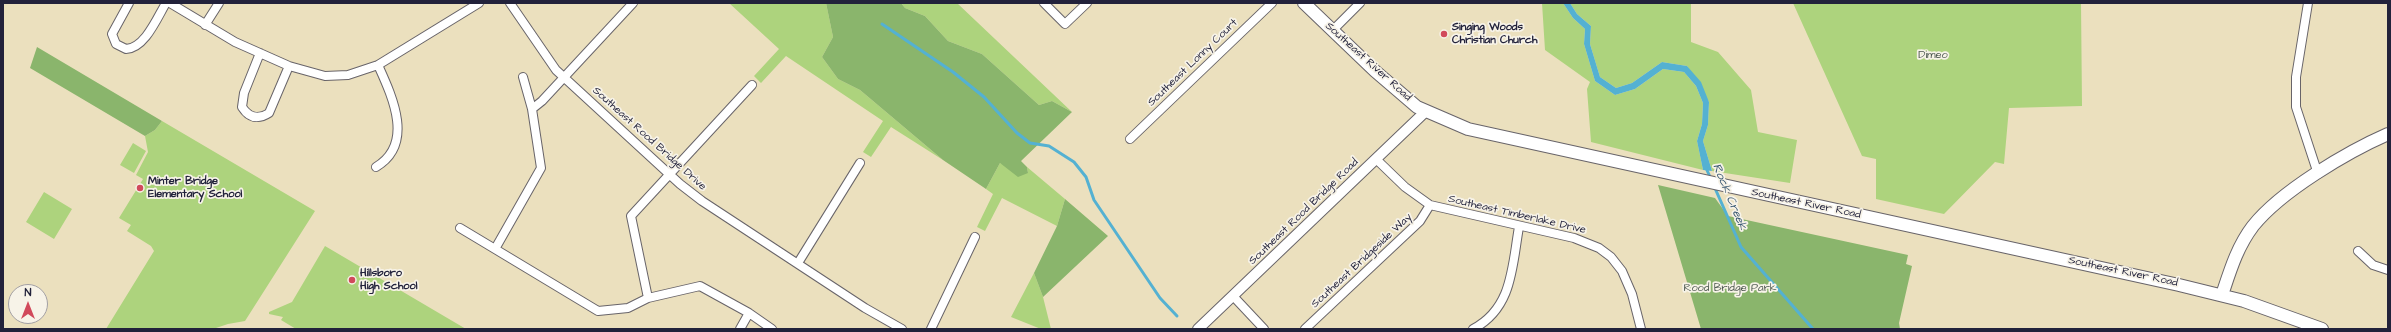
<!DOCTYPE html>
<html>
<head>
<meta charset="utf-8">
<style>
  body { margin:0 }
  #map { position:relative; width:2391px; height:332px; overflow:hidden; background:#ebe0be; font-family:"Architects Daughter",sans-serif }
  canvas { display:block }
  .frame { position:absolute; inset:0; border:4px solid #22223b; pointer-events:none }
  .north { position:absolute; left:8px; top:284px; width:40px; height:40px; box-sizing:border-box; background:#f7f3e8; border:1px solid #a29fa3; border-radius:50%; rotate:0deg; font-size:11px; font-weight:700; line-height:16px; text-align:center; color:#22223b }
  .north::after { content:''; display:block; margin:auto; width:14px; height:18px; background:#d1495b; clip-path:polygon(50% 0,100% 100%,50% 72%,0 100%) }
</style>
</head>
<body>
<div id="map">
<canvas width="2391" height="332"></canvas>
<div class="frame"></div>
<div class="north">N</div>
</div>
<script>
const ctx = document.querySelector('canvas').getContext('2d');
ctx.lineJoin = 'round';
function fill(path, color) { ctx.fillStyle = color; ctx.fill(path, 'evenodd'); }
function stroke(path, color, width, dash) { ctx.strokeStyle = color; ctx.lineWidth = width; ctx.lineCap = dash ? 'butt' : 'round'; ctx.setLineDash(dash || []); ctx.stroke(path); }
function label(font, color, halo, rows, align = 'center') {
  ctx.font = font + ' "Architects Daughter",sans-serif'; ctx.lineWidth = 3.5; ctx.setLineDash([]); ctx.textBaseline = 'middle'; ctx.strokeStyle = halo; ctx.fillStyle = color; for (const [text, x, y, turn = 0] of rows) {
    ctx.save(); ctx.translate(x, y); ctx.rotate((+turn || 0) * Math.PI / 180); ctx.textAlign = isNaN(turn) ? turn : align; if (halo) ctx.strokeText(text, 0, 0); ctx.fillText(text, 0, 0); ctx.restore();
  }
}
fill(new Path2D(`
  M729 3H826L833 37 822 57 838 79 860 90 943 160 891 127 871 157 863 152 883 121 786 56 761 83 754 76 779 49Z
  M901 3H957L1072 112 1052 101 1039 105 982 54 948 41 925 16 905 8Z
  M1542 3H1563L1573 18 1585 29 1584 44 1595 81 1615 95 1635 89 1663 69 1684 72 1696 86 1703 103 1702 124 1697 141 1703 170 1591 142 1587 89 1590 82 1545 50Z
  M1570 3H1691V42L1718 52 1751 90 1758 132 1797 140 1790 183 1712 171 1703 141 1708 125 1709 102 1687 66 1662 62 1632 83 1616 88 1600 77 1590 44 1591 26 1577 14Z
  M1793 3H2081L2082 106 2009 108 2004 164 1995 162 1944 214 1876 199V159L1862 156Z
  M162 121 315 211 245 321 228 324 213 329H106L154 251 151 246 127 231 131 225 119 218 143 179 136 175 148 152 145 136 155 130Z
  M133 143 146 151 134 173 120 165Z
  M1000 163 1028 173 1027 167 1065 199 1057 226 1002 198 985 231 977 227 993 194 986 189Z
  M44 192 72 209 54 239 26 222Z
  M325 246 466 329H296L281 320 283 317 269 314V312L292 302Z
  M1034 273 1043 297 1051 329H1041L1011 317Z`), '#add37d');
fill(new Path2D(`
  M826 3H901L905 8 925 16 948 41 982 54 1039 105 1052 101 1072 112 1021 161 1027 167 1028 173 1018 177 1000 163 986 189 943 160 860 90 838 79 822 57 833 37Z
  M37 47 162 121 155 130 145 136 30 68Z
  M1658 185 1715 198 1728 216 1908 255 1906 264 1912 266 1899 323 1900 329H1701Z
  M1065 199 1108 236 1043 297 1034 273 1057 226Z`), '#8ab56c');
fill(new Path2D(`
  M1563 3H1570L1577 14 1591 26 1590 44 1600 77 1616 88 1632 83 1662 62 1687 66 1701 82 1709 102 1708 125 1703 141 1712 171 1703 170 1697 141 1702 124 1703 103 1696 86 1684 72 1663 69 1635 89 1615 95 1595 81 1584 44 1585 29 1573 18Z`), '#54b1d2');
stroke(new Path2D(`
  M882 24 953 72 984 97 1017 133 1030 143 1049 146 1074 162 1086 177 1094 200 1160 298 1177 316
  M1706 168 1711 179
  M1714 186 1741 247 1813 329`), '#54b1d2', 3);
const minor = new Path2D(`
  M129 3 112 34 116 44 126 49C145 48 157 18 166 3
  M170 3 235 42 289 66 325 76 348 75 378 65 479 3
  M510 3 556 70 680 184 702 201 865 308 902 329
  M633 3 542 101 532 109 541 168 495 249 598 311 628 308 648 298 700 286 749 313 772 329
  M1044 3 1065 24 1087 3
  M2308 3 2296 77V107L2318 174
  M205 25 219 3
  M1333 30 1360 3
  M260 53 244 93 242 107C249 118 258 120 269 113L289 66
  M523 77 532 109
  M1130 139 1272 3
  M1376 159 1405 187 1430 205 1574 238 1599 248 1611 257 1622 271 1632 294 1641 329
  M376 167C415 144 392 96 378 65
  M460 228 495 249
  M2358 251 2373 265 2388 270
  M798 263 860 163
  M1233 296 1264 329
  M648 298 631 216 752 85
  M740 329 749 313
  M931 329 975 237
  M1305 329 1420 221 1430 205
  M1473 329C1513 308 1512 266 1519 227`);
const tertiary = new Path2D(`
  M1198 329 1426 111`);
const secondary = new Path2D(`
  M1304 3 1375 71 1417 107 1468 129 2179 285 2244 301 2322 329
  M2222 295C2230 271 2237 247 2253 226 2281 191 2347 152 2388 134`);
stroke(minor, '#686469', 10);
stroke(tertiary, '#686469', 12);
stroke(secondary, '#686469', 14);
stroke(minor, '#fff', 8);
stroke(tertiary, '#fff', 10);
stroke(secondary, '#fff', 12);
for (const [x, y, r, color] of [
  [1444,34,4,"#d1495b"],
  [140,188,4,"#d1495b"],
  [352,280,4,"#d1495b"]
]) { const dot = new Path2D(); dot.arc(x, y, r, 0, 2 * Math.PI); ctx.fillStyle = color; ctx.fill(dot); stroke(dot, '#f7f3e8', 1.5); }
label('bold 11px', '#22223b', '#f7f3e8', [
  ["Singing Woods",1452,28],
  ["Christian Church",1452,41],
  ["Minter Bridge",148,182],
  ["Elementary School",148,195],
  ["Hillsboro",360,274],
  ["High School",360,287]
], 'left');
label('11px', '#4c574f', '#f7f3e8', [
  ["Dimeo",1933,56],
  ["Rood Bridge Park",1730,289]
]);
label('11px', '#22223b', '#f7f3e8', [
  ["Southeast River Road",1368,62,42],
  ["Southeast Lonny Court",1193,63,-44],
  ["Southeast Rood Bridge Drive",649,139,42],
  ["Southeast River Road",1806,204,12],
  ["Southeast Rood Bridge Road",1304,212,-44],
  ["Southeast Timberlake Drive",1517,215,13],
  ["Southeast Bridgeside Way",1362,261,-43],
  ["Southeast River Road",2123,272,12]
]);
label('italic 12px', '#345470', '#f7f3e8', [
  ["Rock Creek",1729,197,67]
]);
</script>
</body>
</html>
